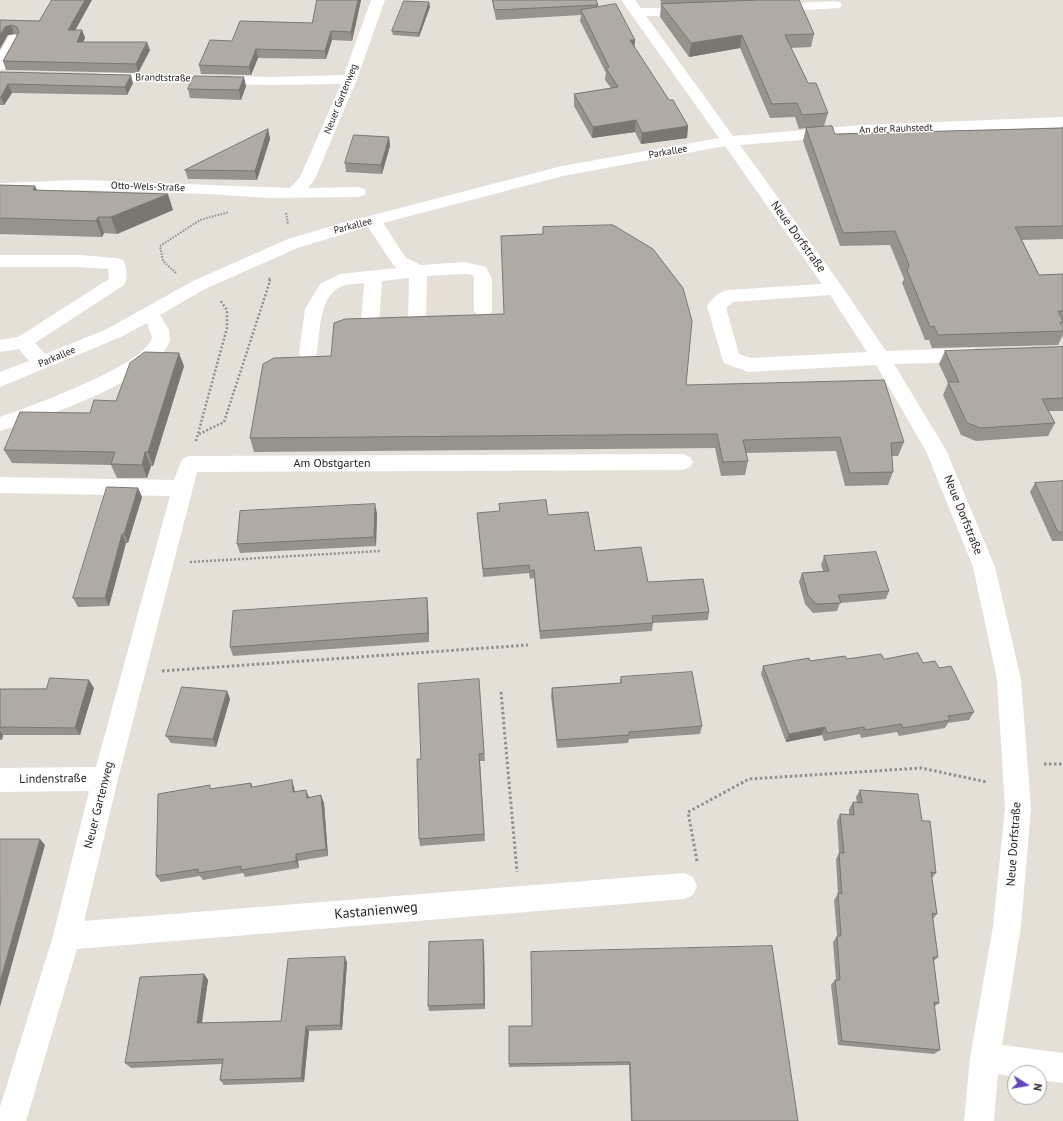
<!DOCTYPE html>
<html>
<head>
<meta charset="utf-8">
<style>
  body { margin:0 }
  #map { position:relative; width:1063px; height:1121px; overflow:hidden; background:#e4dfd7; font-family:"PT Sans",sans-serif }
  canvas { display:block }
  .north { position:absolute; left:1007px; top:1065px; width:40px; height:40px; box-sizing:border-box; background:#fff; border:1px solid #a8a7a6; border-radius:50%; rotate:101deg; font-size:11px; font-weight:700; line-height:16px; text-align:center; color:#252320 }
  .north::after { content:''; display:block; margin:auto; width:14px; height:18px; background:#6445bd; clip-path:polygon(50% 0,100% 100%,50% 72%,0 100%) }
</style>
</head>
<body>
<div id="map">
<canvas width="1063" height="1121"></canvas>
<div class="north">N</div>
</div>
<script>
const ctx = document.querySelector('canvas').getContext('2d');
ctx.lineJoin = 'round';
function stroke(path, color, width, dash) { ctx.strokeStyle = color; ctx.lineWidth = width; ctx.lineCap = dash ? 'butt' : 'round'; ctx.setLineDash(dash || []); ctx.stroke(path); }
function fill(path, color) { ctx.fillStyle = color; ctx.fill(path, 'evenodd'); }
function label(font, color, halo, rows, align = 'center') {
  ctx.font = font + ' "PT Sans",sans-serif'; ctx.lineWidth = 3; ctx.setLineDash([]); ctx.textBaseline = 'middle'; ctx.strokeStyle = halo; ctx.fillStyle = color; for (const [text, x, y, turn = 0] of rows) {
    ctx.save(); ctx.translate(x, y); ctx.rotate((+turn || 0) * Math.PI / 180); ctx.textAlign = isNaN(turn) ? turn : align; if (halo) ctx.strokeText(text, 0, 0); ctx.fillText(text, 0, 0); ctx.restore();
  }
}
stroke(new Path2D(`
  M286 213 288 224
  M176 273 163 261 160 246 200 220 229 212
  M269 278 270 280`), '#938f8a', 2, [1.5, 1.5]);
stroke(new Path2D(`
  M199 434 224 422 270 281 269 279
  M196 441 227 328V310L220 300
  M190 562 380 551`), '#938f8a', 2.5, [2, 2]);
stroke(new Path2D(`
  M162 671 528 645
  M501 692 517 872
  M1044 764H1063
  M697 861 688 812 749 779 921 768 987 782`), '#938f8a', 3, [2.5, 2.5]);
fill(new Path2D(`
  M371 0H385L357 79 315 179 308 188 358 187 364 189 366 192 364 195 358 197 270 198 208 194 80 190 0 193V183L80 180 290 188 300 177 341 84 269 85 101 81 96 80 94 77 96 74 101 73 269 77 344 75Z
  M621 0H635L641 8H695L697 11 695 14 690 15 646 16 733 136 863 125 1063 117V127L863 135 740 145 841 285 886 351 972 348 979 350 981 355 979 360 972 362 894 364 946 450 995 567 1021 679 1031 808 1021 926 1002 1045 1063 1053V1083L1039 1080V1073H1015V1077L998 1074 994 1121H964L970 1058 993 926 1005 808 997 679 973 567 926 451 876 365 748 372 724 363 722 358 707 306C712 298 719 292 728 290L822 284 725 146 563 176 383 223 406 258 421 265 465 262 486 267 492 279V311L489 315 483 317 477 315 474 311V279L473 275 465 274 427 276 426 318 423 322 417 324 411 322 408 318 409 278 382 281 379 323 377 327 370 329 363 327 361 323 364 283C358 284 351 284 345 285 319 292 320 331 317 353L315 358 308 359 301 358 299 353 305 309 320 284 340 274 397 268 394 266 368 227 300 247 205 289 160 315 169 330 170 341C167 347 163 354 158 358 122 390 46 417 0 431V417C28 407 147 365 152 337L147 323 121 337 0 387V372L29 361 19 349 0 352V340L18 337 109 279 108 269 78 267H0V255H78L117 258 123 260C127 266 128 279 124 285L35 343 45 354 107 329 193 281 288 239 342 223 562 166 719 138ZM830 295 867 352 750 358 739 354 726 308 733 302Z
  M835 1 840 2 842 5 840 8 773 12 768 11 766 8 768 5 773 4Z
  M14 35 19 36 21 39 7 66 5 69 0 70V52L9 36Z
  M683 454 690 457 693 462 690 467 683 470 197 472 118 779 84 921 684 873 693 877 697 886 693 895 684 899 77 949 26 1121H0V1107L53 936 89 791 0 792V768L96 767 170 496 0 493V477L174 480 182 459 189 456Z`), '#fff');
fill(new Path2D(`
  M361 0 352 41 332 40 326 59 258 58 251 75 201 74 199 65 232 41 312 23Z
  M492 0H596L598 5V7L635 40 634 47 669 100 688 126 687 138 641 144 635 132 592 138 574 106V94L611 88 605 80 606 73 580 21 581 15 496 20Z
  M660 0H799L814 34 811 47 791 48 808 83 828 113 824 126 835 134 1062 128 1063 125V239L1022 240 1039 275 1063 274V324L1062 325 1063 327V335L1058 345 932 348 929 340H925L902 283 904 279 890 245 840 246 803 141 806 128 799 129 795 117 770 118 740 48 689 57 660 17 661 4H662Z
  M429 2 430 7 419 37 393 35 392 31Z
  M0 20 76 30H82L85 38 83 42 150 50 138 73 6 70 3 61 18 35 14 34 8 35Z
  M0 72 133 83 127 95 12 93 4 105H0Z
  M246 86 241 100 190 98 188 89Z
  M268 129 270 139 257 180 188 179 185 170Z
  M389 137 390 146 382 174 346 172 345 163Z
  M0 185 35 186 37 190 173 210 117 234 104 233 102 237 0 234Z
  M543 227 686 385 904 442 898 456H892L893 472 888 485 845 486 836 451 746 453 748 461 745 475 721 476 715 448 254 452 250 438 331 356 504 314 543 234Z
  M1063 347V411H1049L1055 423 1048 436 976 441 961 435 943 395 948 383 939 364 945 351Z
  M184 366 153 466H151L147 478H117L111 465 12 463 4 450 90 413Z
  M1063 481V541H1052L1030 492 1035 483Z
  M138 488 142 497 128 543H126L109 606 78 607 73 598Z
  M499 504 548 515 595 551 648 582 709 612 708 620 653 623 652 631 540 639 534 578 530 579 529 573 483 577 478 522 500 511Z
  M377 513 376 546 240 553 237 544Z
  M824 556 889 591 886 599 840 603 837 611 813 613 805 604 799 582 802 573 823 571 821 565Z
  M427 598 428 607 429 642 233 656 230 647Z
  M847 659H884L923 663 939 668 974 712 969 720 948 723 945 728 899 736 897 732 861 738 860 734 824 741 822 735 786 742 761 674 763 666 810 661Z
  M621 677 702 726 700 734 629 739 628 743 557 748 551 696 552 688 620 683Z
  M479 687 485 761H480L485 841 420 846 419 839 421 759Z
  M94 688 80 735H3L2 740H0V689Z
  M227 691 230 699 216 747 171 743 166 736Z
  M251 783 253 787H294L295 792 309 798 324 803 328 856 298 861 299 868 245 877 243 873 203 880 200 876 161 882 156 876 212 789Z
  M860 790 922 821 936 873 932 878 937 914 933 919 938 957 934 961 939 1003 934 1007 940 1050 934 1054 838 1045 831 985 835 980H836L833 942 837 936 834 900 838 894 836 859 839 853 837 821 840 814 849 815V809L853 802 857 803 856 797Z
  M484 946 485 1009 429 1011 428 1006Z
  M345 957 347 963 342 1030 309 1031 304 1082 224 1085 220 1080 222 1064 131 1068 125 1063 204 974 208 980 202 1023 281 1021Z
  M509 1026H532L798 1121H631L629 1065 509 1067Z`), '#96928c');
fill(new Path2D(`
  M85 0H92L71 38 68 30Z
  M358 0H361L352 41 351 32Z
  M429 2 430 7 419 37V33Z
  M11 25 14 34 8 35 0 49V35L5 27Z
  M82 30 85 38 79 50 77 42Z
  M331 31 332 40 326 59 325 51Z
  M742 35 740 48 689 57 691 43Z
  M630 40H635L634 51Z
  M147 42 150 50 138 73 136 64Z
  M256 49 258 58 251 75 249 67Z
  M131 75 133 83 127 95 125 87Z
  M244 77 246 86 241 100 239 90Z
  M8 84 12 93 4 105 1 97Z
  M636 120 635 132 592 138 593 127Z
  M688 126 687 138 641 144 642 133Z
  M268 129 270 139 257 180 255 171Z
  M389 137 390 146 382 174 381 165Z
  M35 186 42 203 33 190Z
  M168 194 173 210 117 234 111 217Z
  M98 217 104 233 102 237 96 221Z
  M179 353 184 366 153 466 148 452Z
  M145 452 151 466 147 478 142 465Z
  M138 488 142 497 128 543 124 534Z
  M375 504 377 513 376 546 374 537Z
  M122 534 126 543 109 606 105 598Z
  M427 598 428 607 429 642 428 633Z
  M89 680 94 688 80 735 75 728Z
  M227 691 230 699 216 747 213 739Z
  M825 727 822 735 786 742 789 734Z
  M0 731 3 735 2 740 0 738Z
  M292 780 294 787 295 799 293 792Z
  M306 790 309 797V805L307 798Z
  M321 795 324 803 328 856 326 849Z
  M40 839 45 845 0 1007V982Z
  M296 854 298 861 299 868 296 861Z
  M483 940 484 946 485 1009 484 1004Z
  M345 957 347 963 342 1030 340 1025Z
  M204 974 208 980 201 1028 197 1023Z
  M306 1026 309 1031 304 1082 301 1078Z`), '#7a7772');
const building = new Path2D(`
  M52 0H85L68 30H82L77 42H147L136 64 3 61 19 32 17 27 11 25 5 27 0 35V20L39 21Z
  M317 0H358L351 32 331 31 325 51 256 49 249 67 199 65 210 40 232 41 240 21 312 23Z
  M493 0H596L598 5 495 10Z
  M760 0H799L814 34 785 35 808 83H816L828 113 802 115 797 103 772 104 742 35 691 43 661 4Z
  M404 1 429 2 419 33 392 31Z
  M616 4 635 40H630L669 100H673L688 126 642 133 636 120 593 127 574 94 618 87 606 68 609 67 581 10Z
  M0 72 131 75 125 87 8 84 1 97H0Z
  M194 76 244 77 239 90 188 89Z
  M832 126 835 134 1063 128V226L1015 227 1039 275 1063 274V311H1058L1063 321 1060 322 1063 327V331L938 335 934 326 930 327 907 270 909 265 895 231 843 233 806 128Z
  M268 129 255 171 185 170Z
  M354 135 389 137 381 165 345 163Z
  M0 185 35 186 33 190 168 194 111 217H98L96 221 0 218Z
  M613 225 653 249 683 288 692 321 686 385 884 380 904 442 891 443 893 472 850 473 840 437 743 440 748 461 723 462 717 434 250 438 263 364 274 358 331 356 334 323 345 319 504 314 501 236 543 234V227Z
  M1063 347V398L1042 399 1055 423 981 428 967 423 948 382H959L945 351Z
  M145 352 179 353 148 452H145L142 465 111 464 115 452 4 450 20 412 90 413 94 400 116 401 130 363Z
  M1063 481V532H1058L1035 483Z
  M107 487 138 488 124 534H122L105 598H73Z
  M546 500 548 515 588 512 595 551 641 547 648 582 703 579 709 612 652 616 653 623 540 631 534 570 530 571 529 565 483 569 477 513 500 511 499 504Z
  M375 504 374 537 237 544 240 511Z
  M876 552 889 591 838 595 841 603 816 604 808 595 802 573 829 571 824 556Z
  M427 598 428 633 230 647 233 611Z
  M918 653 923 663 935 661 939 668 951 666 974 712 948 716 950 720 903 728 901 724 865 730 864 727 827 733 825 727 789 734 763 666 809 658 810 661 845 656 847 659 881 654 884 659Z
  M692 672 702 726 629 732V735L557 740 552 688 621 683V677Z
  M50 678 89 680 75 728 0 727V689H46Z
  M479 679 484 753 479 754 484 834 419 839 417 759H421L418 684Z
  M182 687 227 691 213 739 166 736Z
  M292 780 293 792 306 790 307 798 321 795 326 849 296 854V861L241 870V866L198 873V869L156 876 158 794 210 785V789L251 783V787Z
  M860 790 918 794 922 821H930L936 873 931 872 937 914 932 913 938 957H933L939 1003 934 1002 940 1050 842 1041 835 980H840L837 936H841L838 893 842 894 839 853H844L840 814 854 815 853 802 862 803Z
  M0 839H40L0 982Z
  M483 940 484 1004 428 1006 429 942Z
  M772 946 798 1121H632L630 1062 509 1064V1026H532L531 952Z
  M345 957 340 1025 306 1026 301 1078 220 1080 223 1059 125 1063 140 977 204 974 197 1023 281 1021 288 959Z`);
fill(building, '#afaaa3');
stroke(building, '#7a7772', 1);
label('10px', '#252320', '#fff', [
  ["Brandtstraße",163,78,1],
  ["Neuer Gartenweg",341,99,-68],
  ["An der Rauhstedt",896,129,-2],
  ["Parkallee",668,152,-10],
  ["Otto-Wels-Straße",148,187,2],
  ["Parkallee",353,226,-15],
  ["Parkallee",57,357,-23]
]);
label('12px', '#252320', '#fff', [
  ["Neue Dorfstraße",798,237,54],
  ["Am Obstgarten",332,464],
  ["Neue Dorfstraße",963,515,68],
  ["Lindenstraße",53,779,-1],
  ["Neuer Gartenweg",99,805,-76],
  ["Neue Dorfstraße",1014,844,-86]
]);
label('14px', '#252320', '#fff', [
  ["Kastanienweg",376,911,-5]
]);
</script>
</body>
</html>
